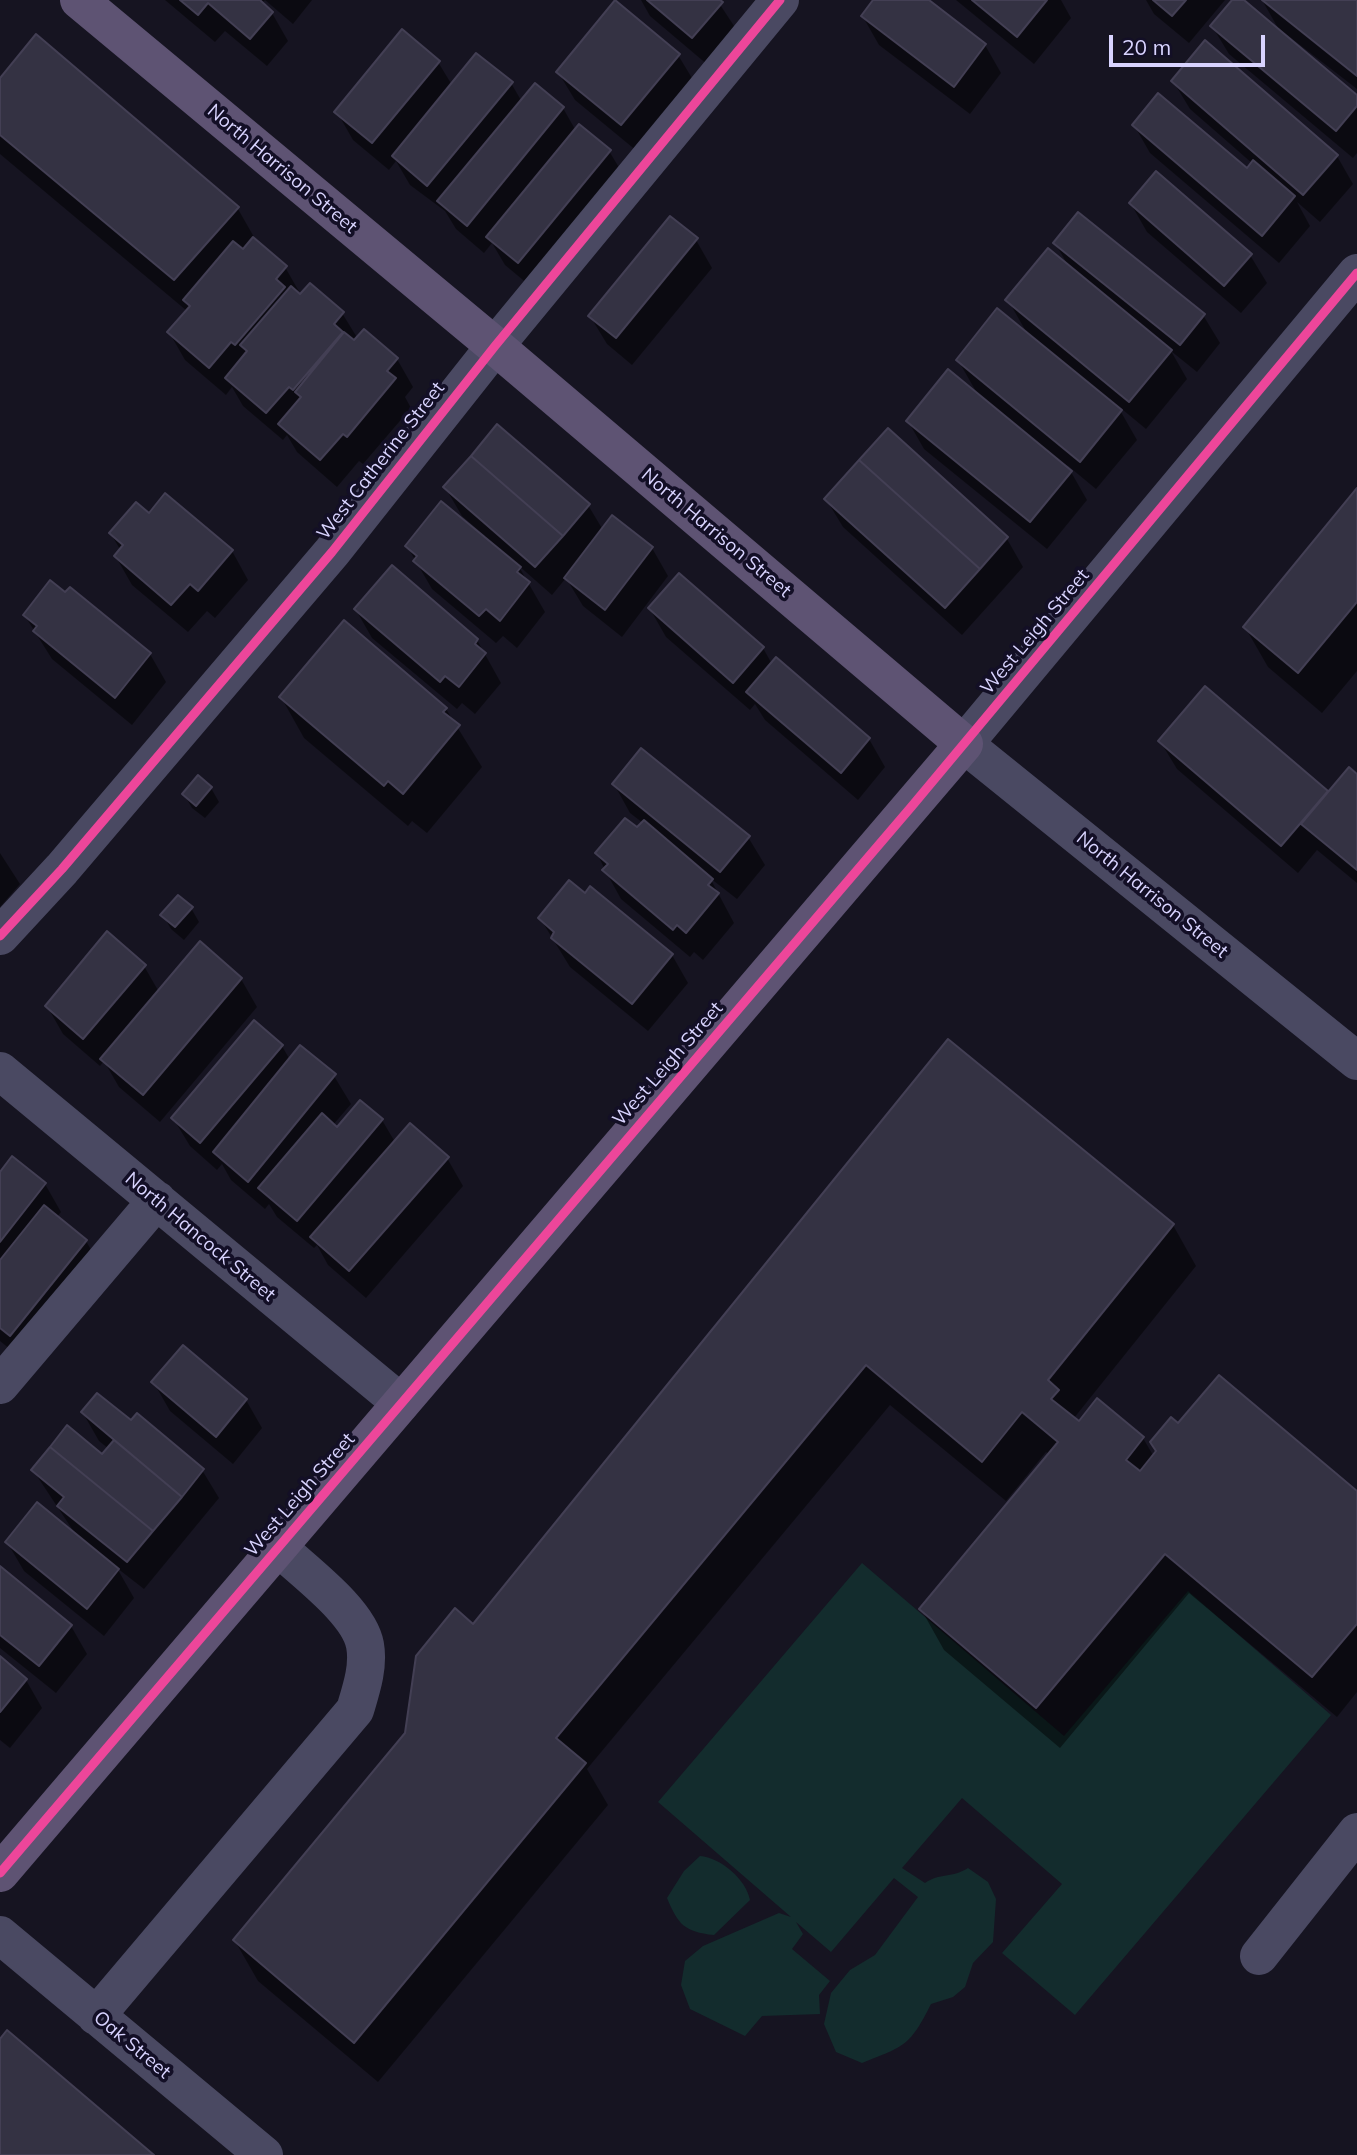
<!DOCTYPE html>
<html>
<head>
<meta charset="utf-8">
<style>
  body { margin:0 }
  #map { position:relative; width:1357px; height:2155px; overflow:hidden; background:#161421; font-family:Mulish,sans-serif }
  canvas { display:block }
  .scale { position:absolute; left:1109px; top:35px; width:156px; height:32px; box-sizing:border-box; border:4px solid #d9d4ff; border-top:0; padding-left:9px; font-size:21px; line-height:24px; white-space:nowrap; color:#d9d4ff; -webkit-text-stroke:5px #130f26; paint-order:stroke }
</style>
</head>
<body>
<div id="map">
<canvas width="1357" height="2155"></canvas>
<div class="scale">20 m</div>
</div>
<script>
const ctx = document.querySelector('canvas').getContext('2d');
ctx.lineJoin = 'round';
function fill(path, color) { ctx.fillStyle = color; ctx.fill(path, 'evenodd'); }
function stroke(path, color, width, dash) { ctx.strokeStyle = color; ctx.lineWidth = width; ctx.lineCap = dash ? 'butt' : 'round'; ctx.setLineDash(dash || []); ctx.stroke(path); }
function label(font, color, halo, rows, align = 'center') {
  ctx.font = font + ' Mulish,sans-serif'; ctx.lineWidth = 7; ctx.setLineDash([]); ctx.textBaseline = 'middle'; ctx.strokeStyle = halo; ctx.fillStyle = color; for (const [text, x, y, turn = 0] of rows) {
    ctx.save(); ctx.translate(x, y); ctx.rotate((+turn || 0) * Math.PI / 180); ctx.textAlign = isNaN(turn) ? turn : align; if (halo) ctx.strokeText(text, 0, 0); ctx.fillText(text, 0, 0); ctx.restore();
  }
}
fill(new Path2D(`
  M862 1563 1064 1736 1188 1591 1331 1715 1075 2015 1002 1953 1062 1884 962 1798 902 1868 925 1883C939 1873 953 1878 968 1868L988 1882 996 1899 993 1942 973 1963 965 1987 953 1997 931 2004C910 2046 905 2046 862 2063L836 2052 824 2024 831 1993 850 1970 875 1955 918 1897 894 1878 831 1952 796 1922 803 1934 792 1949 830 1981 819 1995 820 2014 762 2016 745 2036 690 2009 681 1985 685 1961 703 1946 779 1913 791 1917 658 1802Z
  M700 1856C721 1858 746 1879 750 1900L714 1935C684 1932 678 1924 667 1898L684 1871Z`), '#132c2d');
fill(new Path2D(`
  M165 0H312L293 24 265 0 261 4 272 13 288 41 267 66 225 31 215 42Z
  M641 0H717L738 32 709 66 650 16Z
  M875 0H926L985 45 1001 73 970 114 879 45 863 17Z
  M956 0H1061L1071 18 1034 64Z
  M1146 0H1225L1189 43 1154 14Z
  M1234 0H1241L1357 97V153L1353 158 1229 54 1212 26Z
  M1262 0H1357V89L1278 28Z
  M678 55 695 83 638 152 575 100 558 72Z
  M438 62 452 85 511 83 522 102 563 108 576 131 609 151 626 179 535 290 505 265 492 243 484 253 456 229 445 211 410 185 396 161 389 170 353 140 337 112Z
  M0 81 238 209 258 244 285 267 301 295 342 313 358 339 397 359 413 387 405 397 411 408 363 464 359 461 337 487 297 452 287 435 283 440 243 406 232 387 226 395 185 360 169 332 187 311 0 154Z
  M1173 81 1337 156 1353 184 1320 222 1297 202 1310 226 1279 263 1150 153 1134 125 1247 171 1253 164 1190 109Z
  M1131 204 1250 255 1267 283 1241 313 1147 232Z
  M696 240 712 268 632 365 607 344 590 316Z
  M1055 243 1203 315 1220 343 1197 372 1171 351 1187 379 1146 429 1117 405 1137 440 1096 489 1067 465 1087 500 1047 549 924 449 908 421 978 395 958 360 1028 335 1008 300 1069 267Z
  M888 431 1007 539 1023 567 962 635 843 527 826 499Z
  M445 487 588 505 603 530 652 548 668 576 622 637 583 606 566 578 552 595 518 565 545 612 517 648 503 636 496 643 432 589 407 546 485 536 462 516Z
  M1357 491V671L1322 713 1268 667 1245 627Z
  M149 515 232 551 248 580 215 618 207 611 188 632 132 585 116 557 121 551 111 534Z
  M650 609 763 648 772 664 776 659 869 739 885 767 858 800 765 720 755 704 750 710 666 637Z
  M356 610 477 640 501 683 475 714 462 703 457 709 372 638Z
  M25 616 150 654 166 682 132 725 52 659Z
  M1205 688 1329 794 1357 776V883L1317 850 1298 873 1177 769 1160 741Z
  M281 697 446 709 482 767 427 833 412 821 408 826 304 738Z
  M614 784 748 837 765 865 737 899 710 878 734 923 703 960 694 952 690 957 621 899 605 870 597 853 638 830 643 823 630 813Z
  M211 788 219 802 205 818 192 808 184 794Z
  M0 853 20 884 0 907Z
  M191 908 199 922 184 940 171 929 163 915Z
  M540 918 672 955 688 983 648 1031 570 967Z
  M144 966 159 992 241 979 257 1007 160 1122 119 1087 104 1061 100 1066 63 1034 47 1006Z
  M948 1042 1173 1225 1196 1266 1074 1418 1075 1420 1143 1438 1154 1457 1179 1426 1357 1494V1692L1337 1717 1189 1593 1060 1748 944 1650 921 1609 1050 1455 1046 1452 1006 1501 890 1405 587 1769 608 1805 378 2082 258 1981 235 1941 407 1733 473 1626Z
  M282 1046 290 1060 334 1076 351 1104 333 1125 337 1129 382 1120 395 1142 447 1158 463 1186 366 1298 328 1265 317 1245 314 1248 277 1217 269 1204 265 1209 231 1180 222 1164 217 1170 190 1146 173 1118Z
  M0 1175 45 1184 61 1212 57 1217 86 1241 102 1269 27 1363 0 1341Z
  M154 1383 246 1400 262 1428 233 1464 170 1411Z
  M83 1413 131 1423 202 1470 219 1498 144 1589 117 1568 134 1598 104 1636 24 1571 7 1542 76 1535 33 1470 102 1456 109 1449 99 1441Z
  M0 1569 71 1626 87 1654 56 1693 0 1648Z
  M0 1659 26 1680 42 1708 10 1748 0 1740Z`), '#0007');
const building = new Path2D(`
  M180 0H260L273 12 250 39 208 3 198 15Z
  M615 0 680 54 621 125 556 72Z
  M647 0H720L723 2 692 38Z
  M873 0H929L986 44 954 87 861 16Z
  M972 0H1047L1017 37Z
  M1153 0H1186L1172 16Z
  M1232 0H1244L1357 95V106L1336 131 1210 26Z
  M1262 0H1357V76Z
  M402 29 440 61 372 143 334 112Z
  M36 34 239 207 174 280 0 135V78Z
  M1205 40 1338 155 1303 195 1171 81Z
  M476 53 513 82 427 186 392 156Z
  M535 83 564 107 467 226 437 201Z
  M1158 93 1247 168 1253 160 1295 196 1262 236 1132 125Z
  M579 124 611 150 518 263 486 237Z
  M1156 171 1252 254 1224 286 1129 203Z
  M1078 212 1205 314 1180 345 1053 243Z
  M670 216 698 238 616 338 588 316Z
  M253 237 287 266 276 279 285 287 235 345 231 342 209 368 167 332 190 306 183 300 233 241 243 249Z
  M1048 248 1172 350 1129 402 1005 300Z
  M310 283 344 312 334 324 343 332 293 390 289 387 266 413 225 378 247 351 240 345 291 286 300 294Z
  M997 308 1122 410 1080 462 956 360Z
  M364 329 398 358 387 371 396 378 347 437 343 434 320 460 278 424 301 397 295 392 344 332 354 340Z
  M948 369 1072 471 1030 522 906 421Z
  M497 424 590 504 563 536 471 456Z
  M888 428 1008 537 980 569 859 460Z
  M471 456 563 536 535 567 443 487Z
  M859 460 980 569 945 608 824 499Z
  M1357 488V602L1298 673 1243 627Z
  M165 493 233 550 198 591 190 584 171 605 114 556 123 545 109 533 136 502 149 513Z
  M441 501 521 567 517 572 530 582 500 621 486 609 479 616 413 561 417 556 405 546Z
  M612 515 653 547 605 610 564 578Z
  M392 565 478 639 475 644 486 653 459 687 445 676 440 682 354 609Z
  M679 573 764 647 733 683 648 608Z
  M50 580 65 592 70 587 151 653 115 698 33 631 37 626 23 615Z
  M344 620 447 708 443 712 460 725 403 794 388 781 384 786 279 697Z
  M776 657 870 738 841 773 746 692Z
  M1205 686 1328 791 1281 846 1158 741Z
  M641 748 750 836 720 872 612 784Z
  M1349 767 1357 774V870L1301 824Z
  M198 775 212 787 196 806 182 794Z
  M625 818 637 827 644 820 713 879 708 885 719 893 686 933 677 925 673 930 602 870 608 864 595 853Z
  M569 880 585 893 590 886 673 954 632 1004 551 938 554 932 538 918Z
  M178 895 193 907 175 927 160 915Z
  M107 931 146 965 83 1039 45 1006Z
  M200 941 242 978 143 1095 100 1059Z
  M254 1020 283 1045 200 1143 171 1118Z
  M948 1039 1174 1224 1048 1380 1059 1390 1051 1399 1079 1421 1097 1398 1144 1437 1126 1460 1140 1471 1156 1451 1150 1442 1171 1417 1178 1423 1219 1375 1357 1491V1624L1312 1677 1165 1554 1036 1708 919 1609 1058 1442 1022 1412 982 1462 866 1365 556 1738 586 1763 354 2043 233 1940 405 1733 416 1656 455 1608 473 1624Z
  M300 1045 336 1074 248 1182 213 1152Z
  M360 1100 383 1119 297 1221 258 1188 322 1113 337 1127Z
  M410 1123 449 1157 349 1271 310 1237Z
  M12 1156 46 1183 0 1242V1172Z
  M44 1205 87 1240 10 1336 0 1328V1260Z
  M183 1345 247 1399 216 1437 151 1382Z
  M97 1393 131 1420 137 1413 204 1469 182 1497 81 1412Z
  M67 1425 102 1454 114 1440 182 1497 153 1531 50 1447Z
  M50 1447 153 1531 127 1562 57 1506 64 1497 31 1470Z
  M37 1502 119 1569 87 1609 5 1542Z
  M0 1566 72 1625 39 1666 0 1635Z
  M0 1656 27 1679 0 1712Z
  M7 2030 154 2155H0V2039Z`);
fill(building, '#343243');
stroke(building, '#433f54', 2);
stroke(new Path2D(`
  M1357 273 964 744 1357 1061
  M0 936 62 869 332 552 495 346 780 0
  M0 1071 401 1403
  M0 1385 157 1200
  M0 1935 264 2155
  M1259 1956 1357 1832
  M96 2016 355 1710C361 1690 369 1667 365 1645 359 1611 303 1571 278 1547`), '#4a4962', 38);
stroke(new Path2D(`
  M0 1873 964 744 495 346 79 0`), '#5e5373', 38);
stroke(new Path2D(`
  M0 936 62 869 332 552 495 346 780 0
  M0 1873 912 806 1357 273`), '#ed469a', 9);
label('19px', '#d9d4ff', '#130f26', [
  ["North Harrison Street",282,169,40],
  ["West Catherine Street",381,461,-52],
  ["North Harrison Street",716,533,40],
  ["West Leigh Street",1035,632,-50],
  ["North Harrison Street",1152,895,39],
  ["West Leigh Street",668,1064,-49],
  ["North Hancock Street",200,1237,40],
  ["West Leigh Street",300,1495,-49],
  ["Oak Street",132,2045,40]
]);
</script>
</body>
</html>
